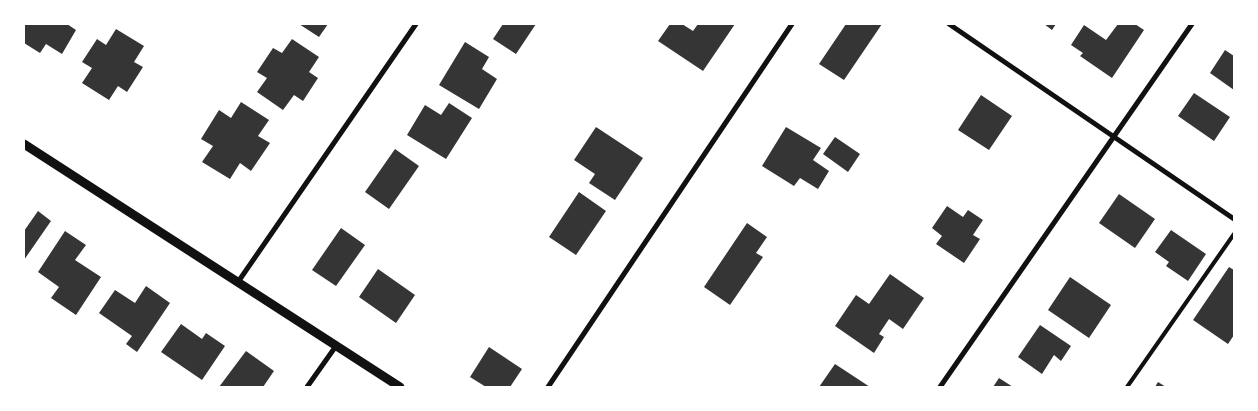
<!DOCTYPE html>
<html>
<head>
<meta charset="utf-8">
<style>
  body { margin:0 }
  #map { position:relative; width:1258px; height:411px; overflow:hidden; background:#fff; font-family:Figtree,sans-serif }
  canvas { display:block }
  .frame { position:absolute; inset:0; border:25px solid #fff; pointer-events:none }
</style>
</head>
<body>
<div id="map">
<canvas width="1258" height="411"></canvas>
<div class="frame"></div>
</div>
<script>
const ctx = document.querySelector('canvas').getContext('2d');
ctx.lineJoin = 'round';
function fill(path, color) { ctx.fillStyle = color; ctx.fill(path, 'evenodd'); }
function stroke(path, color, width, dash) { ctx.strokeStyle = color; ctx.lineWidth = width; ctx.lineCap = dash ? 'butt' : 'round'; ctx.setLineDash(dash || []); ctx.stroke(path); }
fill(new Path2D(`
  M24 24H67L76 30 62 54 46 44 40 53 24 43Z
  M299 24H328L319 37Z
  M503 24H536L516 54 493 39Z
  M670 24H682L693 31 698 24H735L703 71 658 41Z
  M846 24H882L844 80 819 64Z
  M1044 24H1056L1052 30Z
  M1118 24H1135L1144 30 1112 78 1080 56 1083 53 1071 45 1084 25 1106 40Z
  M116 29 144 46 134 62 143 67 127 92 118 86 109 100 82 83 92 68 82 62 97 39 106 45Z
  M292 39 319 57 309 72 318 78 303 101 294 95 283 110 257 92 267 78 257 72 273 48 282 53Z
  M465 42 489 57 482 69 497 79 479 109 439 85Z
  M1225 50 1234 56V90L1210 73Z
  M1194 93 1230 117 1214 141 1178 116Z
  M981 95 1012 116 989 150 958 130Z
  M241 102 269 120 258 136 270 143 251 171 240 163 230 179 202 162 213 146 201 139 219 110 231 118Z
  M449 103 472 118 446 159 407 135 425 105 441 115Z
  M596 127 643 158 615 200 589 183 595 174 574 160Z
  M786 127 821 148 813 160 829 171 818 189 800 178 794 186 762 166Z
  M835 137 860 154 848 172 823 154Z
  M395 149 419 166 389 209 365 192Z
  M579 192 606 211 576 255 549 237Z
  M1119 194 1155 219 1135 248 1099 223Z
  M947 206 963 217 968 210 983 220 973 235 980 239 964 263 936 244 942 236 932 228Z
  M38 211 51 221 24 260V231Z
  M747 223 767 237 756 253 763 257 730 305 704 287Z
  M341 228 365 245 336 286 312 270Z
  M1171 230 1206 254 1188 281 1166 266 1169 262 1155 252Z
  M65 231 86 245 75 260 101 277 76 315 51 298 59 287 38 272Z
  M1229 267 1234 270V335L1228 344 1193 320Z
  M378 269 415 295 396 323 359 297Z
  M890 274 924 298 903 329 889 319 879 334 884 337 874 353 835 326 856 295 869 304Z
  M1070 277 1111 305 1089 338 1048 310Z
  M146 286 170 303 137 352 126 344 132 336 99 313 115 290 135 303Z
  M181 324 202 339 206 333 225 346 202 380 161 352Z
  M1040 325 1071 346 1061 361 1054 355 1042 374 1018 357Z
  M489 347 522 369 510 387H486L470 377Z
  M246 351 274 371 263 387H219Z
  M835 364 870 387H819Z
  M999 378 1013 387H993Z
  M1158 382 1166 387H1155Z`), '#353535');
stroke(new Path2D(`
  M1127 387 1234 234`), '#111', 4);
stroke(new Path2D(`
  M949 24 1234 219
  M238 282 416 24
  M307 387 336 346
  M548 387 792 24
  M940 387 1192 24`), '#111', 5);
stroke(new Path2D(`
  M24 144 400 387`), '#111', 9);
</script>
</body>
</html>
